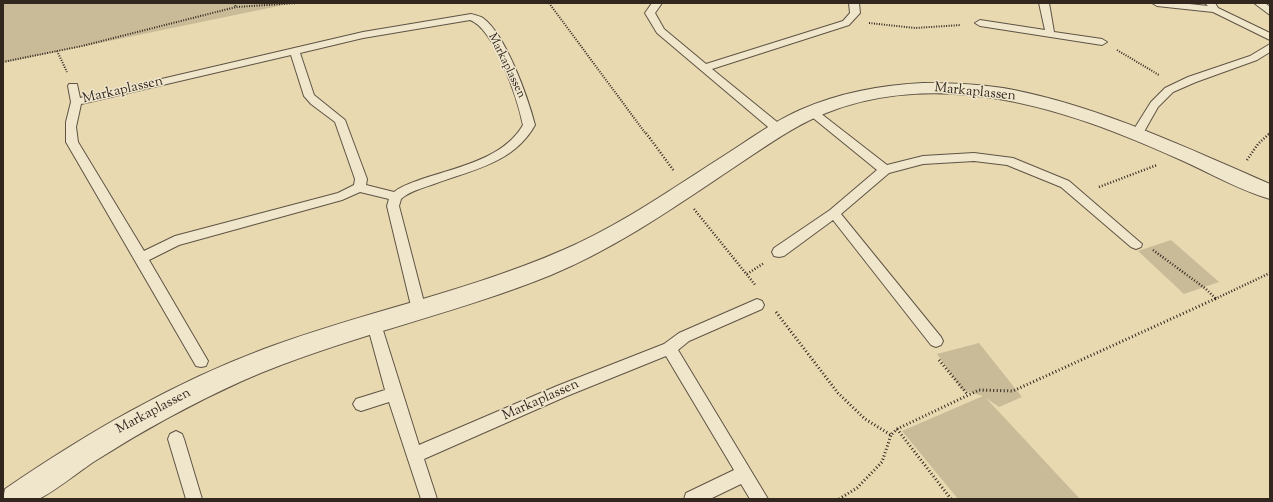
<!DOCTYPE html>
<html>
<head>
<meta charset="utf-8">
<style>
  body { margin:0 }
  #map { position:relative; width:1273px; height:502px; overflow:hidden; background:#e8d9b1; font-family:"Sorts Mill Goudy",serif }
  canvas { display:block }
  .frame { position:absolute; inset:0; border:4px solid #31271f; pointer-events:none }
</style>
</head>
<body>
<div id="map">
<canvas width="1273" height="502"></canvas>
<div class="frame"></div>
</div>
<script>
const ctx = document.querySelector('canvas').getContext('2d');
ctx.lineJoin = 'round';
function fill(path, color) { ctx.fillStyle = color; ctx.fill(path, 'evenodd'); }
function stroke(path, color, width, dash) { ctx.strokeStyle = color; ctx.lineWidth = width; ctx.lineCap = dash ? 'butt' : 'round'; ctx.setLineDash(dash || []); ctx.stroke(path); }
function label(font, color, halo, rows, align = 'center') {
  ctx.font = font + ' "Sorts Mill Goudy",serif'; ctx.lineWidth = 3; ctx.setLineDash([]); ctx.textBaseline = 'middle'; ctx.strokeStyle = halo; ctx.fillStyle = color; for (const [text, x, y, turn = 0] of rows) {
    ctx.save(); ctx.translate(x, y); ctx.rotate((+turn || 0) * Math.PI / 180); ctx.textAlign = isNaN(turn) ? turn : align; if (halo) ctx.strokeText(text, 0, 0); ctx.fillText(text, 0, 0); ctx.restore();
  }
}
fill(new Path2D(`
  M3 3H293L3 63Z
  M1171 240 1219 282 1184 294 1138 251Z
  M979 343 1022 397 999 407 986 398 1080 499H958L902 431 983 396 962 390 937 354Z`), '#c9bb98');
const service = new Path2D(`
  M652 3H662L655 13 664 29 706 64 843 21 850 13 849 3H859L860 13 849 25 712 69 782 126 784 129 782 132H774L657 33 645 13Z
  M1039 3H1049L1054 32 1102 39 1107 42 1102 45 980 26 975 23 980 20 1045 30Z
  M1152 3H1180L1208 6 1205 3H1215L1218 8 1270 33V40L1213 12 1157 6Z
  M1254 3H1265L1270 7V15Z
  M471 14C475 15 480 16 483 18 506 35 528 98 535 125 514 163 472 170 434 184 423 188 410 191 401 199L399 206 426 310 424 314 419 316 414 314 412 310 387 206 389 199 360 192 342 200 179 245 149 260 208 361 206 366 201 367 196 366 66 142V122L71 102 68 86 69 84H77L80 98 363 32ZM470 20C495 29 518 100 523 125 504 158 459 167 425 178 414 182 403 185 394 192L366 185 367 179 345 120 314 95 300 53 363 38ZM291 55 304 96 311 104 335 122 355 179 354 185 338 193 175 236 144 251 78 142 76 127 81 104Z
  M1270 44V52L1257 60 1196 82 1173 92 1158 107 1141 137H1133L1131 134 1151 102 1165 88 1188 77 1250 56Z
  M811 108 815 109 887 165 923 156 974 153 1013 158 1069 181 1142 244 1141 247 1136 249 1131 247 1061 187 1007 165 974 161 923 164 889 173 841 214 941 337 943 341 941 345 936 347 931 345 833 220 784 256 779 257 774 256 772 252 774 248 830 210 877 170 807 113 806 111Z
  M757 299 762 301 764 305 762 309 689 341 678 350 768 499H750L741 484 710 499H684L686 493 734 470 666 356 567 396 424 459 437 499H421L389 402 361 411 356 409 353 404 356 399 385 390 367 324 369 320 374 318 379 320 381 324 419 445 557 386 664 344 679 333Z
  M176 431 182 434 184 439 202 499H186L168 439 170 434Z`);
const tertiary = new Path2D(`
  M923 83C953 83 984 84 1014 90 1103 108 1187 148 1270 184V199C1239 190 1210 173 1181 160 1114 130 1043 102 969 95 922 90 871 95 826 113 793 126 765 147 736 166 676 206 618 247 551 275 450 316 342 337 242 381 191 404 142 431 95 461 84 468 47 497 38 499 28 501 14 499 3 499L5 489C87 433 171 384 264 349 363 312 467 292 563 250 621 225 673 188 725 155 750 139 773 122 800 110 838 93 881 85 923 83Z`);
stroke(service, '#5f5444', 2);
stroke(tertiary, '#5f5444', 2);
stroke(new Path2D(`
  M234 3 236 7
  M549 3 646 134
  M869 23 915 28 961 25
  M1117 50 1159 75
  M57 51 67 72
  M3 62 82 46 236 7 297 3
  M1269 134 1270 133`), '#31271f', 2, [1, 1.5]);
stroke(new Path2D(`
  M646 133 674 171
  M1247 160 1258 144 1270 133
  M1099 187 1157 165
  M694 209 756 286
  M1153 250 1206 289 1216 299
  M747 274 764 263
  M1215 299 1270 273`), '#31271f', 2.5, [1, 2]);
stroke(new Path2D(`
  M1215 298 1216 299
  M776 312 838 393 865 419 891 435 897 429 979 390 1013 391 1217 298
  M939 360 968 395
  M897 429 951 499
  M839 499 857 488 882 462 891 435`), '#31271f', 3, [1, 2.5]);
fill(service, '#f0e6cc');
fill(tertiary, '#f0e6cc');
label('12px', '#31271f', '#f0e6cc', [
  ["Markaplassen",506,66,64]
]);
label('14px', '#31271f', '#f0e6cc', [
  ["Markaplassen",123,91,-13],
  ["Markaplassen",975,93,6],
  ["Markaplassen",541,401,-24],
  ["Markaplassen",154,412,-28]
]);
</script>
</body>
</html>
